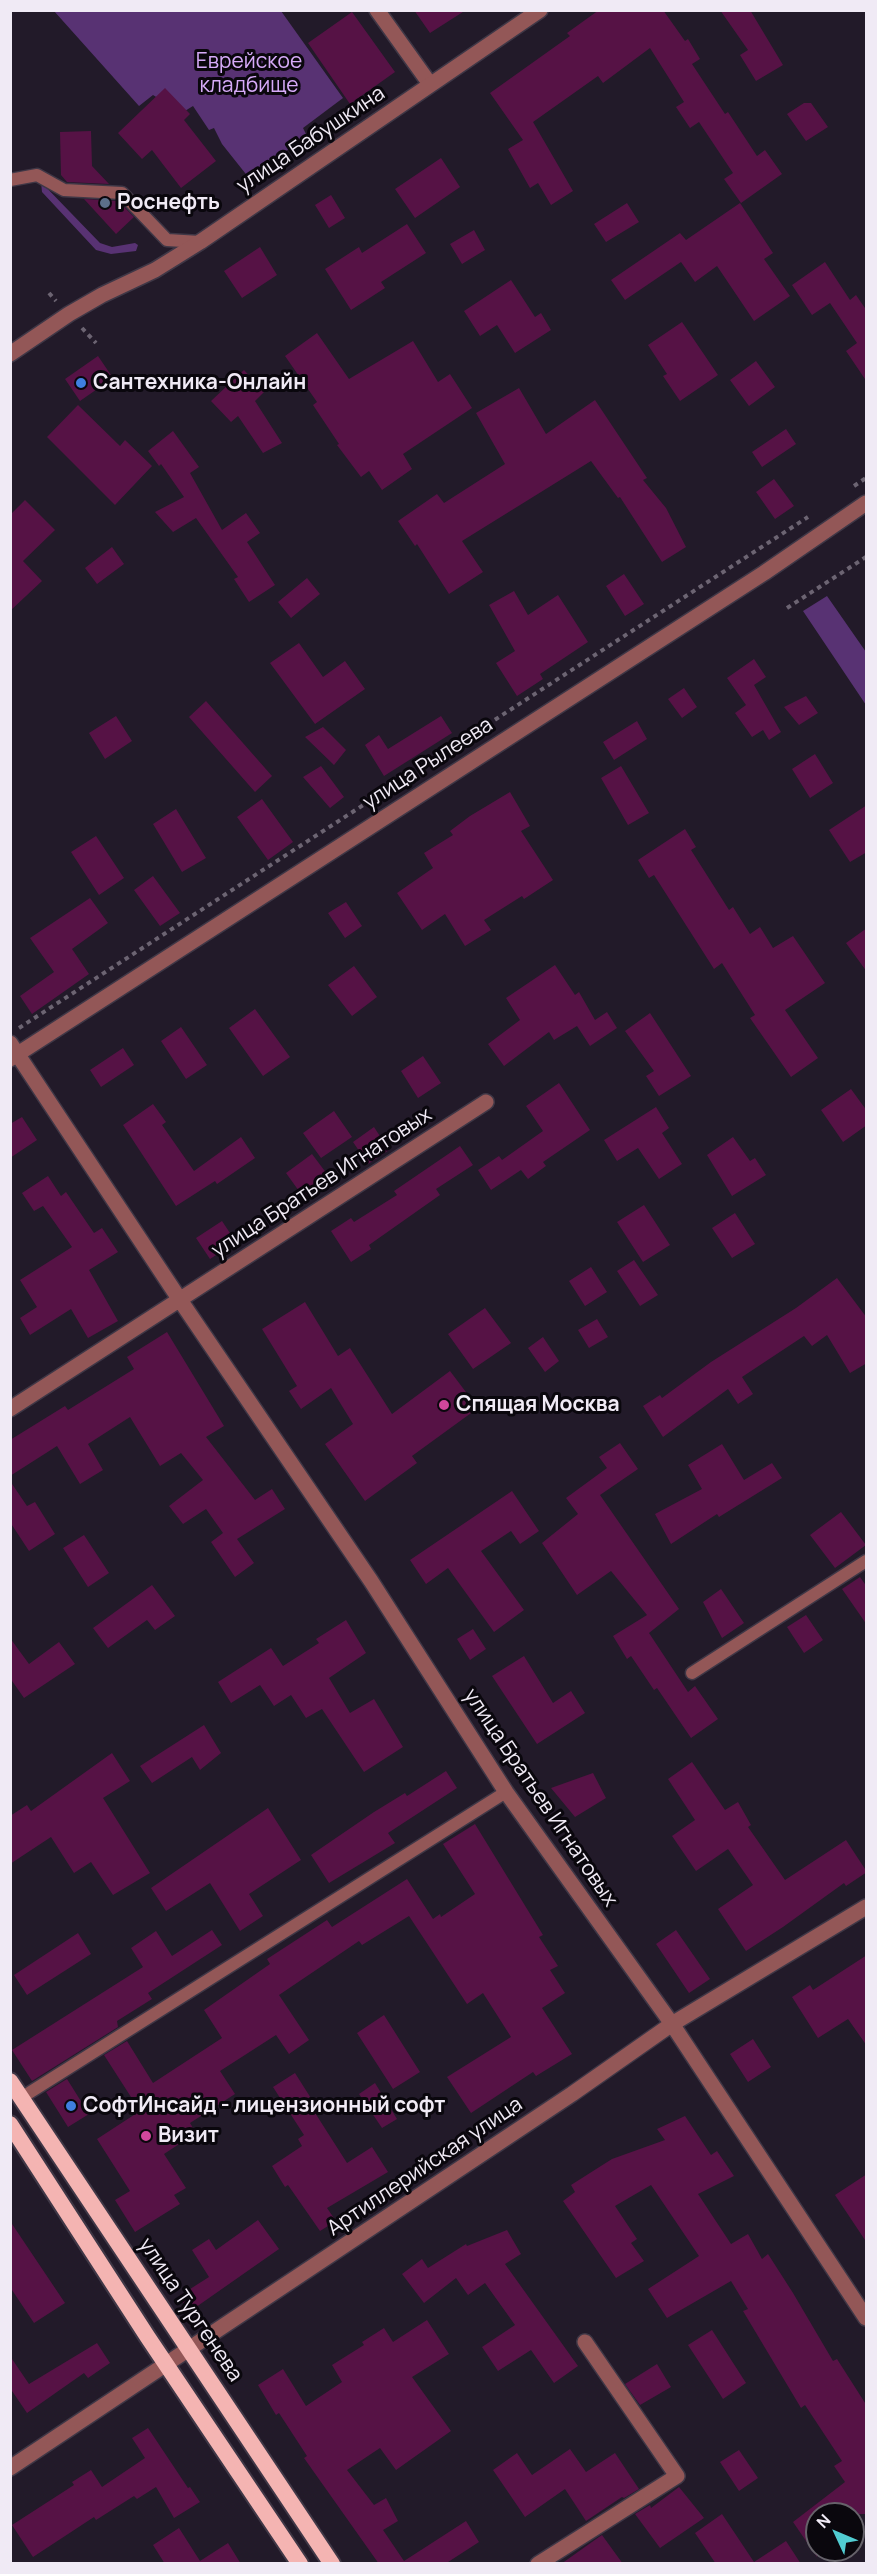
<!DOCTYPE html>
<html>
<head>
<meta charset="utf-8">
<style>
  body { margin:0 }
  #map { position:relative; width:877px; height:2574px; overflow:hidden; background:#221a29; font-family:Manrope,sans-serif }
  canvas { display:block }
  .frame { position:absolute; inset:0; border:12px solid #f0eaf5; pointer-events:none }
  .north { position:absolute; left:805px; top:2502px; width:60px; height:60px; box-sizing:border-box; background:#0a070d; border:2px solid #66626a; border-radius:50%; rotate:314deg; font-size:16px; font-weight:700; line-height:24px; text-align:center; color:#f0eaf5 }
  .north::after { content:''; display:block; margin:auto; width:21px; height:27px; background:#51ccd1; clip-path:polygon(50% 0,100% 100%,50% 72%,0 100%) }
</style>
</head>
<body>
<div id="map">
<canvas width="877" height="2574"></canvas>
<div class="frame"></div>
<div class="north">N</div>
</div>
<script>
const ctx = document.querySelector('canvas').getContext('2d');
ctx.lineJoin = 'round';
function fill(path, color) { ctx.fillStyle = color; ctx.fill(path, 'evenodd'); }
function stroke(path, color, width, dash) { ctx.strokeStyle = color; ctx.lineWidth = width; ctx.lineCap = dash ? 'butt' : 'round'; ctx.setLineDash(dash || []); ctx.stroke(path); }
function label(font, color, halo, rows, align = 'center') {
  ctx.font = font + ' Manrope,sans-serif'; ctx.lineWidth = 6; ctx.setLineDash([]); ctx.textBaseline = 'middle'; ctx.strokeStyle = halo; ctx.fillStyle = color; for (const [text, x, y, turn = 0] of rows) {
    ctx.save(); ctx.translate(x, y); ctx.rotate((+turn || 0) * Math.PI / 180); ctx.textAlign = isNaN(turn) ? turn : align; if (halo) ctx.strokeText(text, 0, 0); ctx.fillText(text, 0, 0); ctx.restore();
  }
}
fill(new Path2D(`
  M54 11H281L343 98 303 128 307 136 249 178 222 144 214 128 209 130 193 106 180 114 174 108 153 95 139 106Z
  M41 182 100 243 112 247 135 243 138 245 136 251 111 254 96 250 42 192Z
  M827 596 866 652V705L803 611Z`), '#583273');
fill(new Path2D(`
  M414 10H466L430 33Z
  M599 10H663L685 41 688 39 700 59 692 64 725 114 728 112 757 156 765 150 782 174 741 203 724 179 733 173 699 122 690 128 676 107 684 102 650 48 603 83 598 76 533 122 573 191 551 205 538 183 530 188 508 149 523 140 490 93 570 36 567 33Z
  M720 10H750L783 65 756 81 740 55 748 50Z
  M352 12 395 72 350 104 308 43Z
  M165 88 190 114 184 120 216 161 181 188 152 150 142 159 118 133Z
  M804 103H811L828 127 806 141 787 114Z
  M91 131 92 166 109 184 67 182 61 175 60 132Z
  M441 158 460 187 415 218 395 189Z
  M331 195 345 218 329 228 315 205Z
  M84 199 118 201 134 217 116 234Z
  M627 203 639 222 606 242 594 224Z
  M740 203 773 253 764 259 790 296 754 321 717 266 695 282 681 262 625 300 611 280 680 233 686 240Z
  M407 224 426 253 381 282 385 288 351 310 325 269 359 247 362 253Z
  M474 230 485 250 462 264 450 244Z
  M260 247 277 275 242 298 224 271Z
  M825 262 850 300 856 295 867 311V382L846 351 857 343 830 303 812 315 792 285Z
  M511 280 535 317 541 313 551 330 515 353 497 325 480 336 464 311Z
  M682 322 718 375 680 401 663 376 667 374 648 345Z
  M317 333 349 379 413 341 438 382 450 374 472 408 403 454 412 469 382 490 369 471 361 477 337 445 339 444 313 405 317 402 285 356Z
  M98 356 113 378 80 401 65 379Z
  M756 361 775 387 749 406 730 380Z
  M244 370 264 392 255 401 282 443 263 453 238 416 231 422 211 401Z
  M519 388 546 434 595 400 647 478 643 480 666 508 686 547 662 562 620 497 618 498 591 461 462 541 483 572 449 594 417 544 415 546 398 521 437 494 444 503 505 464 476 413Z
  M78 405 120 446 125 440 152 466 115 505 47 437Z
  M786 429 796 444 762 467 752 452Z
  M173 431 199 467 190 473 222 530 246 513 260 533 247 542 275 585 249 602 234 579 238 577 196 518 173 532 155 512 184 497 161 464 159 466 148 451Z
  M774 479 794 506 775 519 756 492Z
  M25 500 55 530 23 561 42 581 10 611V515Z
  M112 547 124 564 97 584 85 568Z
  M624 574 644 604 625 616 606 586Z
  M307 578 320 594 291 618 278 602Z
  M514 591 528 615 558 595 588 642 540 674 543 679 517 696 496 663 515 651 489 605Z
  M299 643 323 677 345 661 365 689 315 724 270 663Z
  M754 659 766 677 754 685 781 732 769 740 763 730 752 737 735 713 746 705 727 678Z
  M684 688 697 707 682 718 668 699Z
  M806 696 818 713 799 725 784 707Z
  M206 701 272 776 255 792 189 717Z
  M116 716 132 741 105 759 89 733Z
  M441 716 452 733 384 776 365 745 379 735 388 749Z
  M637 721 647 739 614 760 603 742Z
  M323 727 346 750 334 765 305 737Z
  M815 754 833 783 810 798 792 769Z
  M321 766 344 797 330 808 303 777Z
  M621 766 649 813 628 825 601 778Z
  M510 792 530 826 521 831 553 880 524 899 522 896 484 920 491 930 465 946 445 914 422 930 397 893 433 868 424 853 453 835 450 831 470 816Z
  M262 799 293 842 268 860 237 817Z
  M867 805V852L850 862 829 830Z
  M176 809 206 858 182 872 153 824Z
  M685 829 696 847 691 850 729 910 733 907 750 934 760 927 773 948 793 936 825 983 785 1010 818 1058 791 1077 750 1018 755 1015 722 963 714 969 654 875 649 878 638 860Z
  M96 836 124 878 99 895 71 852Z
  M153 876 180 913 160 926 134 890Z
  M90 898 108 923 72 949 89 974 32 1014 20 996 54 972 30 938Z
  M346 902 362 926 345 938 328 913Z
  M867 928V972L846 943Z
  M555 965 575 995 579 992 595 1020 607 1012 617 1028 590 1046 577 1026 554 1040 549 1032 504 1066 488 1044 520 1020 506 998Z
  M354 966 377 997 352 1016 328 985Z
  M255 1009 290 1057 263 1076 229 1028Z
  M650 1013 691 1076 659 1096 646 1076 654 1071 625 1031Z
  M181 1027 207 1065 186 1079 161 1041Z
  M123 1048 134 1065 101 1087 90 1070Z
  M423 1056 441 1083 418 1098 401 1071Z
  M559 1083 590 1130 543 1162 546 1166 528 1179 521 1170 491 1190 478 1170 499 1156 502 1160 543 1131 526 1106Z
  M851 1089 867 1111V1125L843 1142 821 1110Z
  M153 1104 166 1122 162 1125 194 1171 241 1137 255 1158 217 1184 215 1181 176 1206 123 1125Z
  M656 1107 669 1128 662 1133 682 1164 659 1179 638 1148 617 1161 604 1140Z
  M334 1111 352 1137 321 1158 303 1133Z
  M22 1117 37 1140 10 1158V1124Z
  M374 1127 389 1150 368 1164 353 1142Z
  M733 1137 750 1161 755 1158 766 1175 732 1196 707 1155Z
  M460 1146 473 1165 436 1189 440 1195 369 1245 371 1249 351 1262 331 1231 351 1218 354 1222 397 1195 394 1191Z
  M312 1154 333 1182 315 1196 312 1193 304 1198 286 1173Z
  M48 1176 61 1196 66 1192 94 1233 102 1228 118 1252 89 1270 118 1321 88 1338 71 1309 30 1335 20 1318 37 1307 20 1280 72 1247 43 1206 34 1211 22 1193Z
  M644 1205 670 1245 643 1262 617 1222Z
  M735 1213 755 1244 732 1258 712 1228Z
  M222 1221 236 1242 210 1259 196 1238Z
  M634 1260 658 1295 640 1306 617 1271Z
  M591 1267 607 1292 585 1306 569 1281Z
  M837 1278 867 1318V1363L850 1373 827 1335 812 1346 804 1336 742 1377 753 1394 738 1404 728 1389 663 1437 643 1406 660 1395 662 1398 711 1362 796 1308Z
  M305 1302 338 1356 350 1348 392 1414 450 1371 478 1408 412 1456 417 1463 365 1501 325 1444 353 1424 331 1388 301 1409 289 1391 297 1386 262 1329Z
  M485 1308 511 1343 473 1369 448 1334Z
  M597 1319 608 1337 589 1348 578 1330Z
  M167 1332 224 1426 206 1437 255 1500 272 1489 285 1509 237 1539 254 1563 235 1577 211 1542 223 1533 206 1509 183 1524 169 1506 203 1480 181 1453 160 1466 130 1417 88 1444 103 1470 80 1484 57 1446 10 1476V1440L65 1406 68 1410 134 1369 127 1357Z
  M543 1337 559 1361 545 1372 528 1348Z
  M620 1443 638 1469 600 1495 679 1609 649 1633 688 1692 695 1686 718 1719 691 1738 657 1688 654 1690 631 1656 627 1659 613 1636 647 1615 611 1571 577 1595 542 1543 578 1514 566 1498 607 1468 599 1457Z
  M722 1444 744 1480 772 1463 782 1478 719 1517 717 1514 671 1544 655 1514 702 1489 688 1465Z
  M10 1481 27 1506 35 1502 55 1534 29 1551 10 1522Z
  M512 1491 539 1531 520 1544 511 1531 481 1551 524 1610 494 1632 448 1568 426 1584 410 1560Z
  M841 1512 866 1545 835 1568 810 1535Z
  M84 1535 109 1573 88 1587 63 1548Z
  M860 1577 867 1587V1625L842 1589Z
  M152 1585 175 1616 155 1630 147 1620 108 1648 93 1628Z
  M721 1589 744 1623 722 1638 703 1602Z
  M806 1615 823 1640 804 1653 787 1627Z
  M346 1620 366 1653 329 1678 350 1713 374 1699 403 1747 364 1772 322 1709 306 1718 291 1695 274 1706 260 1685 231 1703 218 1682 271 1648 283 1666 319 1643 316 1639Z
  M473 1629 486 1649 470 1660 457 1639Z
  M10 1638 29 1664 59 1642 75 1664 24 1698 10 1678Z
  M524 1656 553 1703 571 1691 585 1713 537 1744 492 1676Z
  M204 1725 221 1753 200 1770 192 1757 152 1783 140 1766Z
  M112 1753 130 1781 103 1798 150 1873 113 1895 91 1862 74 1873 51 1837 10 1864V1816L27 1805 31 1811Z
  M692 1762 725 1810 738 1802 751 1825 748 1827 785 1880 846 1840 867 1872 846 1886 844 1883 783 1927 746 1951 718 1909 753 1885 728 1849 696 1871 672 1836 695 1820 668 1779Z
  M446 1771 457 1788 388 1833 395 1843 329 1883 311 1855 374 1812 405 1793 407 1796Z
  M593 1773 606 1798 575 1817 551 1788Z
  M268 1808 301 1860 249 1894 263 1916 240 1931 210 1883 166 1911 151 1888Z
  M475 1824 543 1935 539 1937 558 1966 550 1970 565 1993 542 2008 572 2054 536 2076 533 2072 471 2113 447 2077 511 2037 483 1993 467 2004 409 1916 362 1945 359 1941 279 1995 309 2040 289 2054 276 2035 220 2071 235 2094 190 2123 196 2133 164 2154 186 2188 174 2195 180 2204 135 2232 115 2200 130 2191 97 2139 140 2111 104 2055 127 2041 153 2083 222 2038 204 2010 270 1964 267 1959 327 1920 332 1927 407 1879 433 1919 440 1914 441 1917 475 1894 443 1844Z
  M212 1930 222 1945 148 1993 152 1999 117 2021 118 2027 32 2081 12 2050 143 1967 131 1948 156 1931 172 1956Z
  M676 1930 710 1979 689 1993 656 1944Z
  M78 1933 91 1954 27 1995 14 1975Z
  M867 1955V2046L848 2019 818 2038 792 1997 810 1985 813 1990Z
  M384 2015 420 2072 393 2089 357 2033Z
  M753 2039 771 2067 748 2082 730 2054Z
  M295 2073 314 2103 310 2105 347 2163 372 2147 388 2172 327 2208 336 2221 320 2231 288 2185 285 2187 272 2166 302 2146 298 2139 304 2135 273 2087Z
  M67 2079 89 2114 68 2127 46 2092Z
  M375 2083 397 2119 382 2128 359 2094Z
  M685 2116 711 2155 717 2151 734 2176 698 2194 731 2244 748 2234 762 2259 768 2254 793 2293 833 2361 837 2359 867 2406V2514H817V2557L793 2522 845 2482 834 2466 842 2461 805 2405 801 2408 743 2311 748 2309 731 2281 667 2318 648 2289 699 2256 651 2185 615 2206 637 2239 631 2243 644 2261 616 2278 563 2201 575 2192 571 2185 612 2159 665 2140 657 2129Z
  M867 2174V2243L835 2195Z
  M258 2220 279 2249 189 2312 179 2296 209 2277 192 2250 209 2239 216 2250Z
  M10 2221 65 2303 34 2323 10 2287Z
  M507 2230 521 2254 505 2264 578 2366 554 2383 531 2350 498 2371 482 2347 515 2325 485 2283 468 2295 456 2278 424 2303 402 2274 422 2259 428 2268 466 2244 467 2246Z
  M427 2320 449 2354 412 2377 451 2431 396 2470 380 2448 347 2470 374 2505 386 2498 398 2521 383 2530 404 2561 466 2521 479 2542 445 2564H379L304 2458 307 2456 279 2413 276 2415 258 2385 283 2369 306 2406 342 2382 332 2365 364 2345 362 2342 384 2328 393 2342Z
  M712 2330 746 2383 723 2399 688 2345Z
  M97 2343 110 2363 88 2378 84 2373 27 2413 10 2388V2356L29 2384Z
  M657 2364 671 2387 640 2405 625 2384Z
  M148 2428 188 2488 190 2487 200 2502 174 2518 156 2487 137 2499 134 2496 96 2520 94 2517 33 2557 12 2525 74 2485 72 2482 91 2470 102 2487 145 2458 132 2438Z
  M570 2449 586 2472 615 2453 639 2489 624 2498 622 2497 586 2521 565 2489 525 2517 493 2470 517 2453 532 2475Z
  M739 2450 758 2478 739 2491 720 2462Z
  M679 2487 704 2518 660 2548 635 2514 650 2505 651 2508Z
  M722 2514 754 2562 786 2541 801 2564H716L695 2533Z
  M179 2528 200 2561 228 2543 241 2564H165L153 2545Z
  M602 2535 623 2564H561L599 2537Z`), '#561245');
const service = new Path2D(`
  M10 180 37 175 64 190 122 193 167 240 200 242
  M692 1673 866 1561
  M21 2098 506 1792`);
const minor = new Path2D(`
  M377 10 430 84
  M10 1043 180 1300 371 1581 506 1792 672 2024 866 2318
  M10 1059 764 573 866 503
  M10 1409 486 1102
  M10 2468 572 2094 672 2024 866 1907
  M538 2564 677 2476 585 2342`);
const tertiary = new Path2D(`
  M10 354 69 314 102 295 155 270 200 242 540 10`);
const trunk = new Path2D(`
  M10 2081 332 2564
  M10 2124 147 2336 300 2564`);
stroke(service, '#3f3746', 15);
stroke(minor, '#3f3746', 18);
stroke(tertiary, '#3f3746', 18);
stroke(trunk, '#3f3746', 20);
stroke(new Path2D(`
  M49 293 56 301
  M82 328 96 343
  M854 486 866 478
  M787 608 866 557
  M19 1028 808 517`), '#6c6472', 4, [4.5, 4.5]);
stroke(service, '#935757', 12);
stroke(minor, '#935757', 15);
stroke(tertiary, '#935757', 15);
stroke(trunk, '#f4b4b2', 16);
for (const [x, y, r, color] of [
  [105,203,6,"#5c6f8a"],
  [81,383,6,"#3f7fe0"],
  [444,1405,6,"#d1479c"],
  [71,2106,6,"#3f7fe0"],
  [146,2136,6,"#d1479c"]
]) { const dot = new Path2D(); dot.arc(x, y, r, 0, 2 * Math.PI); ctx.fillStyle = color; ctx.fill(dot); stroke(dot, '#0a070d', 2); }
label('21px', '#d7abf9', '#0a070d', [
  ["Еврейское",249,62],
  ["кладбище",249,86]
]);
label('21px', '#f0eaf5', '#0a070d', [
  ["улица Бабушкина",311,140,-34],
  ["улица Рылеева",428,764,-33],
  ["улица Братьев Игнатовых",322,1183,-33],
  ["улица Братьев Игнатовых",540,1798,56],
  ["Артиллерийская улица",425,2167,-34],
  ["улица Тургенева",190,2310,56]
]);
label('bold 21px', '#f0eaf5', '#0a070d', [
  ["Роснефть",117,203],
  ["Сантехника-Онлайн",93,383],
  ["Спящая Москва",456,1405],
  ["СофтИнсайд - лицензионный софт",83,2106],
  ["Визит",158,2136]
], 'left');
</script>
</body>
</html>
